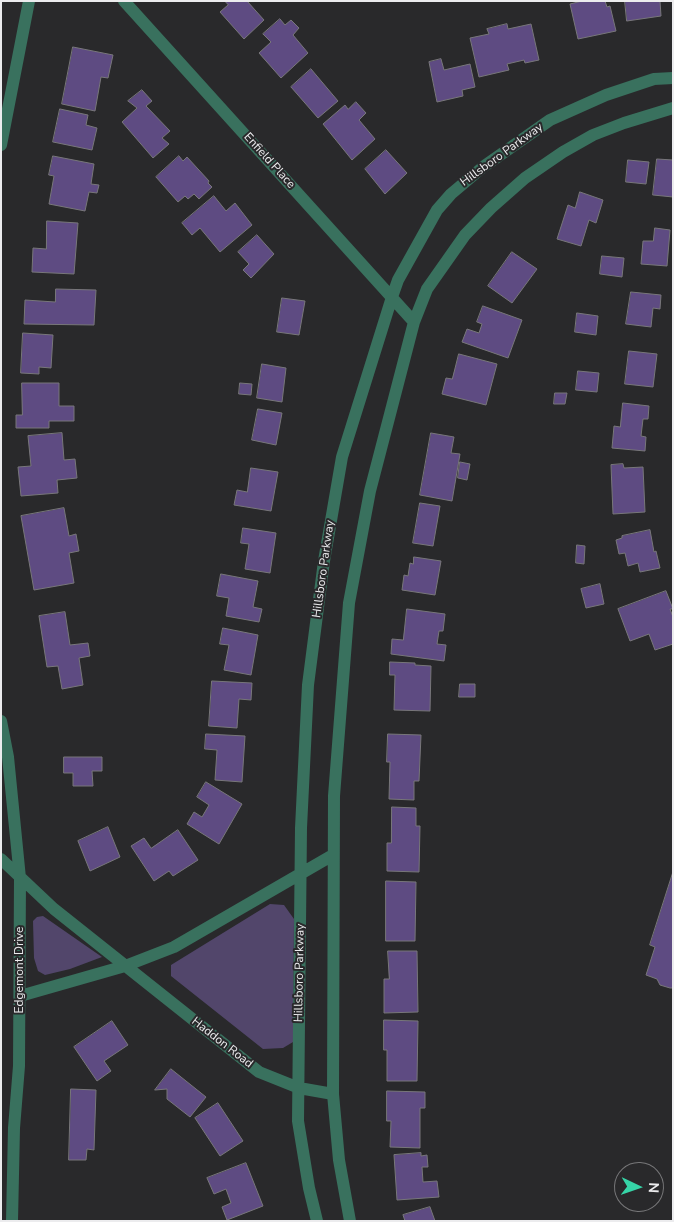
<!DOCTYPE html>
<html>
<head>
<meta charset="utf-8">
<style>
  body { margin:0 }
  #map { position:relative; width:674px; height:1222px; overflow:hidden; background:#29292b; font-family:"Nunito Sans",sans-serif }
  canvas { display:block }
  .frame { position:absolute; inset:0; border:2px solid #ececee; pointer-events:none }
  .north { position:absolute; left:614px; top:1162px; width:50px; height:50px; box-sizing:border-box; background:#29292b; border:1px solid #777779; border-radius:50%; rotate:93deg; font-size:14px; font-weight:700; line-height:20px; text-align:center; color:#ececee }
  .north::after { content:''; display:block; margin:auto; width:18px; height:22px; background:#36d4a7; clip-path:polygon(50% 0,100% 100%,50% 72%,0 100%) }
</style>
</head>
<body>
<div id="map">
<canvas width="674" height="1222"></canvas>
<div class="frame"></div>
<div class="north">N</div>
</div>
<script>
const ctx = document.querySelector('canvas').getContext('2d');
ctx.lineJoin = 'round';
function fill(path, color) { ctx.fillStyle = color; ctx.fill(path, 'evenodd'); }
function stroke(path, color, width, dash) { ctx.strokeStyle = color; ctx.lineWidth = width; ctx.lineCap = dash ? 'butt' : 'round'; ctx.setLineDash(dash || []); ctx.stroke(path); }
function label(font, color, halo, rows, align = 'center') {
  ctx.font = font + ' "Nunito Sans",sans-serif'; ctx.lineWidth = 4; ctx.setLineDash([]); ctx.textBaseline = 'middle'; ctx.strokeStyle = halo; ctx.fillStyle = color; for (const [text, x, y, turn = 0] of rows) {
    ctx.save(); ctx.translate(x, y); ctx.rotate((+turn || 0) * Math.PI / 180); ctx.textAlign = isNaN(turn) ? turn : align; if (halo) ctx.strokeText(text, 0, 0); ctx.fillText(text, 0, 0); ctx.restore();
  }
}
fill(new Path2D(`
  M270 904 284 905 294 919 293 1042 283 1048 263 1049 171 976V965Z
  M43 916 102 957 70 969 45 975 38 971 34 958 33 921 37 917Z`), '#52466b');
const building = new Path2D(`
  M225 1H247L264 20 244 39 220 12 228 5Z
  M605 1 607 7 610 6 616 31 578 39 570 4 582 1Z
  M625 1H660L661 16 627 21Z
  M280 19 285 25 291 20 299 28 293 35 308 53 281 78 259 53 271 42 263 34Z
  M507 24 508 29 531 24 539 60 525 63 524 60 507 64 509 70 479 77 470 38 489 34 487 29Z
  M73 47 113 55 108 78 101 77 95 111 62 104Z
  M441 59 444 70 470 64 475 87 462 90 463 96 437 102 429 62Z
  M311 69 338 101 318 118 291 87Z
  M142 90 152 101 146 106 170 131 162 138 169 144 153 158 122 122 137 108 128 101Z
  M356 102 366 113 359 120 375 139 352 160 323 124 345 105 348 109Z
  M60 109 88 115 86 125 97 128 92 150 53 142Z
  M386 150 407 173 385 194 365 169Z
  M53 156 94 164 91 184 99 185 97 193 89 192 85 211 49 204 54 176 49 175Z
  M179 156 183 161 187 157 209 181 208 183 212 187 199 199 194 194 188 199 185 196 178 202 156 177Z
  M657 159 673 160V197L653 195Z
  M628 160 649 162 646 184 626 182Z
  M580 192 603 200 596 223 589 220 581 246 557 239 568 205 575 208Z
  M214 196 226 211 235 203 252 225 220 252 200 228 192 235 182 223Z
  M47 221 78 223 74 274 32 272 33 248 46 249Z
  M655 228 670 230 667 266 641 264 643 241H653Z
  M257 235 274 254 251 278 243 270 249 264 238 252Z
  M512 252 537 269 512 303 488 286Z
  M602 256 624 258 622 277 600 274Z
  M56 289 96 290 94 325 24 324 25 300 55 302Z
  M631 292 661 295 660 309 653 308 651 327 626 324Z
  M282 298 305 301 299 335 277 332Z
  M483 306 522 320 508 358 462 342 467 329 479 333 482 324 477 322Z
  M577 313 598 316 596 335 575 332Z
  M23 333 53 335 51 368 39 367V374L21 373Z
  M629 351 657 354 653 387 625 384Z
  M459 354 497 364 486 405 442 394 446 378 452 379Z
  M262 364 286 368 282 402 257 398Z
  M578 371 599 373 597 392 576 390Z
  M22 383H59V406H74V421H49V428H16V415H22Z
  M240 383 252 384 251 395 239 394Z
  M555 393H567L565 404H554Z
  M623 403 649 406 648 419H643L641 436 646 437 645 451 612 448 614 426 620 427Z
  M258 409 282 413 276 445 252 440Z
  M62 433 64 460 75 459 77 478 57 480 58 493 21 496 18 467 31 466 28 436Z
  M431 433 454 437 451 453 460 454 452 501 420 495Z
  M460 462 470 464 467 480 458 478Z
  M623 464 624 468 643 467 645 512 613 514 611 465Z
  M251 468 278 472 271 511 234 505 237 490 247 492Z
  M420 503 440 506 433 546 413 543Z
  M64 508 69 536 76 534 79 551 69 553 74 583 34 590 21 516Z
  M243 528 276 533 270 573 245 569 249 544 241 543Z
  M650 530 654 552 656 551 660 568 640 572 638 563 628 566 625 553 619 554 616 540 622 538V536Z
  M577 545 585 546 584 564 576 563Z
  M414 557 441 561 435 595 402 590 404 575 408 576 410 563 413 564Z
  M221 574 258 581 253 607 262 609 259 622 226 616 229 598 217 596Z
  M600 584 604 604 586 608 581 589Z
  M666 591 673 609H670L673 617V644L655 650 649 634 630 641 618 609Z
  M407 609 445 614 443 631H439L437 644 446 645 444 661 391 654 392 639 403 640Z
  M65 612 70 645 88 643 90 656 79 658 83 685 62 689 58 666 47 667 39 616Z
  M223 628 258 635 251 675 224 670 229 645 220 644Z
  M390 662 415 663V665L431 666 430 711 394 710 395 675H390Z
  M212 681 252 683 251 700 239 699 237 728 209 726Z
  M460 684H475V697H459Z
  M206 734 245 736 242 782 215 780 217 750 205 749Z
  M388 734 421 735 419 781H414V800L389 799 390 762H387Z
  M64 757H102V771H92L93 786H73V773H64Z
  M206 782 242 804 219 844 187 824 194 812 202 817 209 805 197 797Z
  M392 807 416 808V826H420L419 872 387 871V843H391Z
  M108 827 120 857 90 871 78 841Z
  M178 830 198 860 173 876 169 871 154 881 131 846 144 838 151 848Z
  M673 872V988H670L660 985 657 979 646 975 655 947 650 945Z
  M386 881 416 882 415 941H386Z
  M388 951H417L418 1012 384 1013V979H389Z
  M384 1020 418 1021 417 1081H387V1050H384Z
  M112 1021 128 1045 104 1061 111 1071 97 1081 74 1047Z
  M171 1069 206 1097 190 1117 167 1099V1089L155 1090Z
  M71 1089 96 1090 94 1150 87 1149 86 1160H69Z
  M387 1091 425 1092V1108H420V1148L390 1147 391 1121H387Z
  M218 1103 243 1141 220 1156 195 1118Z
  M421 1153V1156L427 1155 428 1167H422L423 1182 437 1181 439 1197 397 1200 394 1155Z
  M246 1163 263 1206 227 1220 222 1207 231 1203 226 1189 214 1194 207 1178Z
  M430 1207 435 1221H405L403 1215Z`);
fill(building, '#5e4b82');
stroke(building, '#78777a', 1);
stroke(new Path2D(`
  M124 1 414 322
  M1 145 29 1
  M1 721 8 757 20 878 19 1066 14 1128 12 1221
  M1 859 54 909 259 1072 299 1088 333 1094
  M20 996 125 966 174 947 333 855
  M317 1221 309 1188 298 1121 301 828 308 685 324 561 342 457 392 297 398 280 437 210 451 194 483 167 550 120 606 95 654 79 673 78
  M350 1221 339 1160 333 1094 334 796 349 603 370 491 414 322 427 289 465 235 491 208 525 178 563 152 593 135 624 123 673 108`), '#39715e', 12);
label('12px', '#ececee', '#29292b', [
  ["Hillsboro Parkway",502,155,-36],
  ["Enfield Place",269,161,48],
  ["Hillsboro Parkway",324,569,-82],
  ["Edgemont Drive",20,970,-90],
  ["Hillsboro Parkway",300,973,-89],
  ["Haddon Road",222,1043,38]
]);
</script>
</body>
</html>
